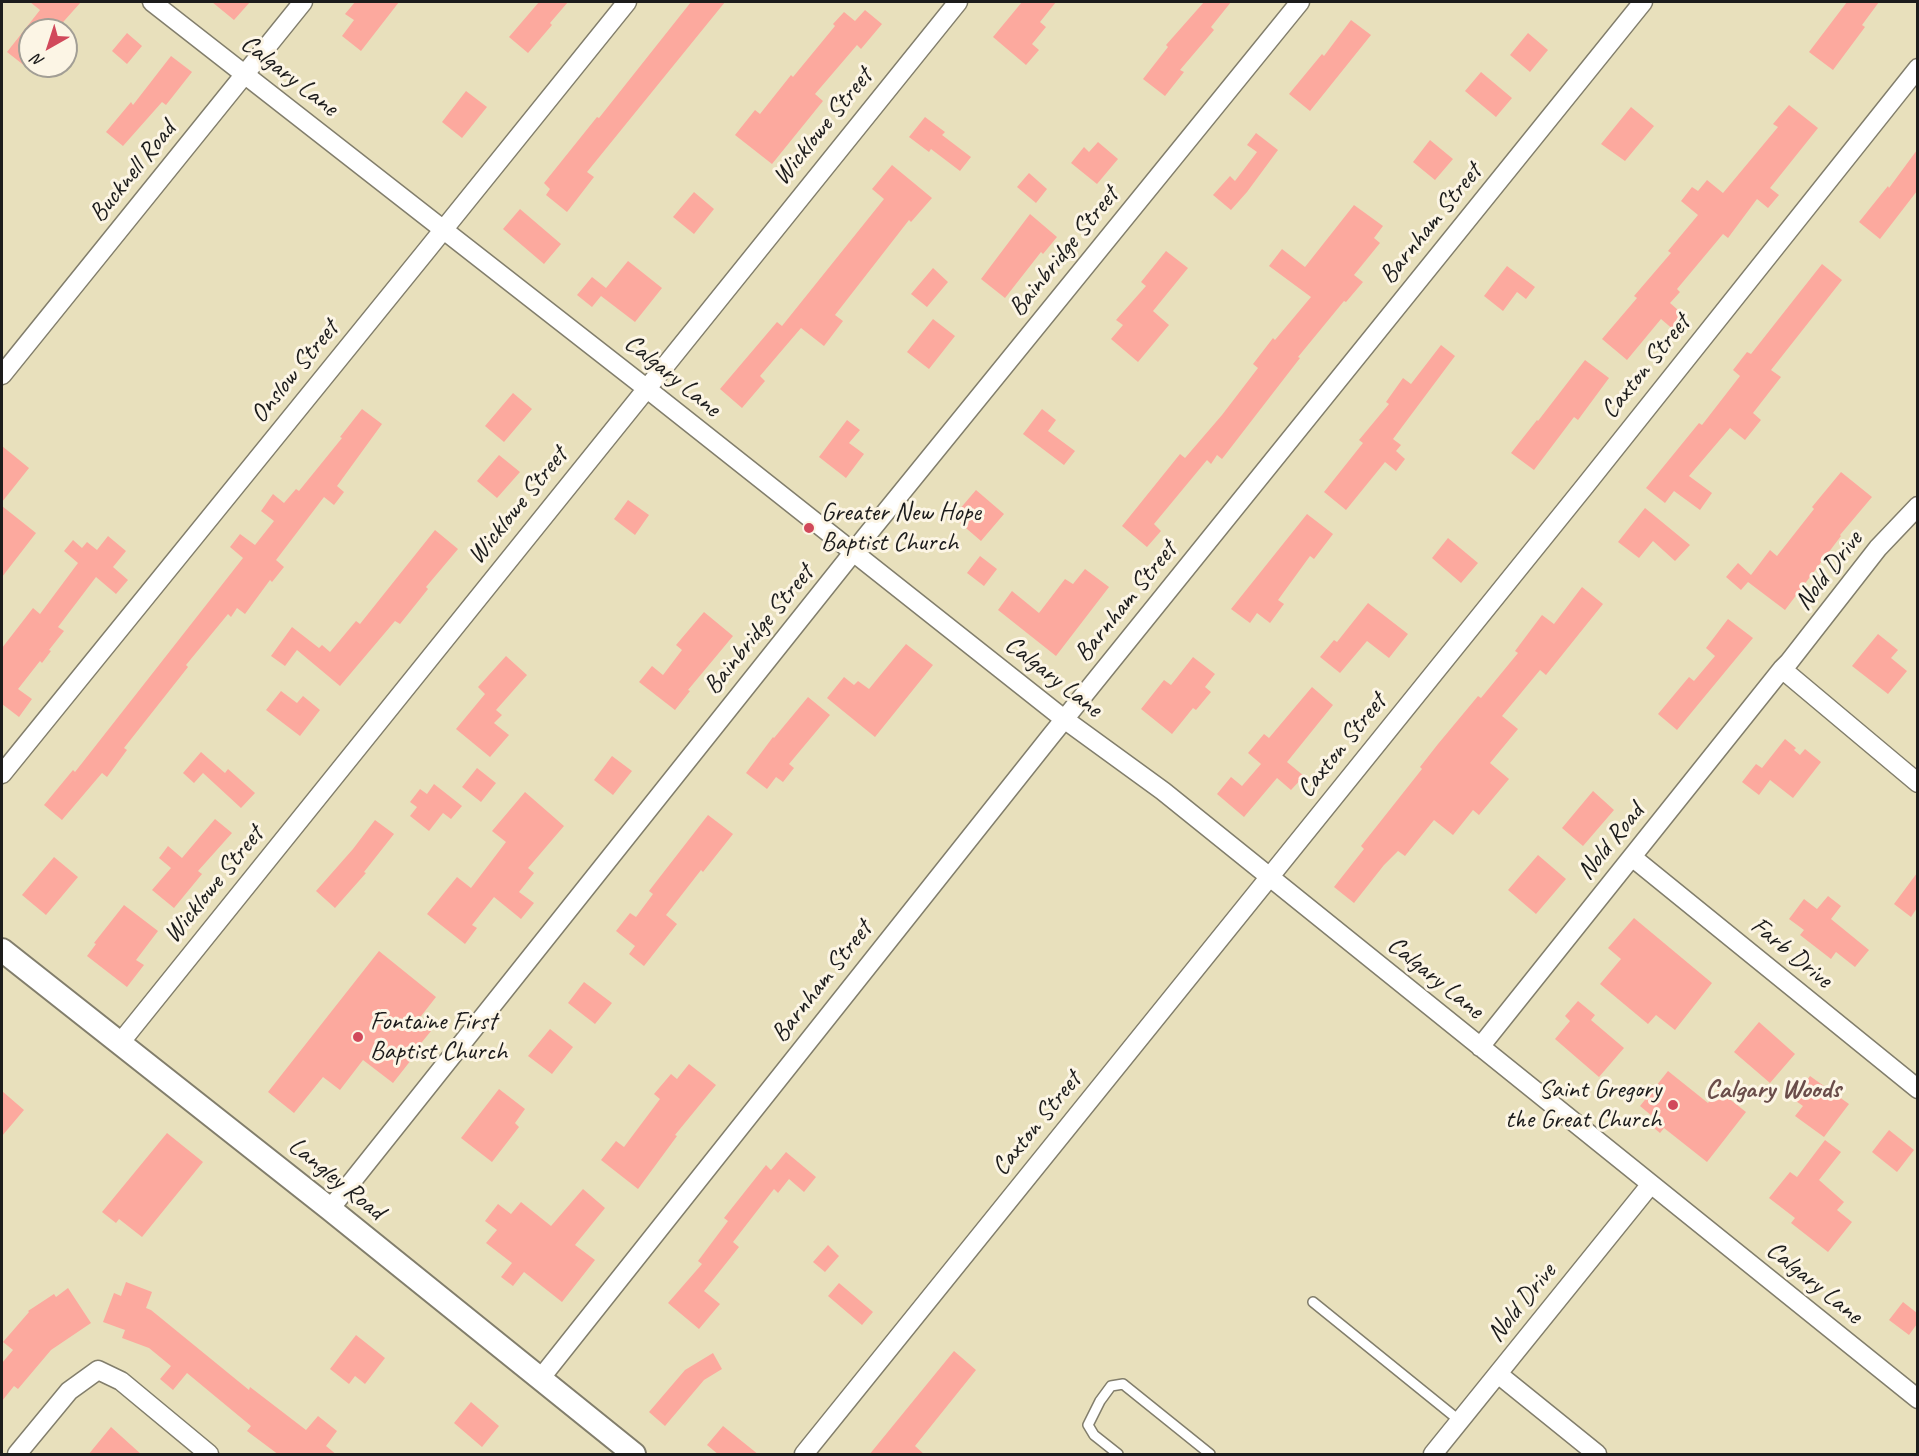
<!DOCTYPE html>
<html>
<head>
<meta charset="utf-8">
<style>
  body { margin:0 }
  #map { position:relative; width:1919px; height:1456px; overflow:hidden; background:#e8e0bc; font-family:Caveat,sans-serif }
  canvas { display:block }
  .frame { position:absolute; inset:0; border:3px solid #1c1c1c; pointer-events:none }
  .north { position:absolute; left:18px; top:18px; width:60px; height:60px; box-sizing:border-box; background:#fcf5e5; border:2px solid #a29e95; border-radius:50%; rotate:219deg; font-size:16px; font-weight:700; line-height:24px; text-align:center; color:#1c1c1c }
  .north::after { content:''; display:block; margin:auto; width:21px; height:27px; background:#d1495b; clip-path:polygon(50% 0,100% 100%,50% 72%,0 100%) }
</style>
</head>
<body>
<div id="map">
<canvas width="1919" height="1456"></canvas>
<div class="frame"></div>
<div class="north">N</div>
</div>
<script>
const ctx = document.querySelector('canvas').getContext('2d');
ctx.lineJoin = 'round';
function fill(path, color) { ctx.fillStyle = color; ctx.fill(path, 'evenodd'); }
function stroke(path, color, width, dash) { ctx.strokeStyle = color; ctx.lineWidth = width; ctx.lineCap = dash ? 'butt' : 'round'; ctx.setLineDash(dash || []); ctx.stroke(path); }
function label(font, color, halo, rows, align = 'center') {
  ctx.font = font + ' Caveat,sans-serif'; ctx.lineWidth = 6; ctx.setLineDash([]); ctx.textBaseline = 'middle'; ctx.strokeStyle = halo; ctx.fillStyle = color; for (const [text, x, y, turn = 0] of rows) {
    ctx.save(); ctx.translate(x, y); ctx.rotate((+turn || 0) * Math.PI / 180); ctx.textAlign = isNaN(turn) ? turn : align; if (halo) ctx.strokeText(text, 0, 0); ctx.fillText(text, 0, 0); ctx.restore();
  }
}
fill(new Path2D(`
  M30 2H81L56 30H30V70L7 52 40 10Z
  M212 2H250L234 20Z
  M355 2H399L361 51 342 36 354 20 345 14Z
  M539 2H568L550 23 552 25 528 53 509 37Z
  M691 2H725L587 172 594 177 567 212 546 195 550 189 544 183 597 117 599 118Z
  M1022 2H1056L1040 22 1046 27 1032 44 1039 50 1026 65 993 37Z
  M1204 2H1231L1211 27 1214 30 1180 70 1184 72 1165 96 1143 79 1168 47 1166 45Z
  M1847 2H1879L1862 25 1865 27 1833 70 1809 52Z
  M865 10 882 24 861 49 857 45 815 94 823 101 772 164 735 135 755 110 760 114 791 75 793 77 835 26 833 24 844 12 855 21Z
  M1351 20 1371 35 1310 111 1289 94 1322 54 1324 56Z
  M127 33 142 46 127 64 112 51Z
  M1528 33 1548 50 1530 72 1510 55Z
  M171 56 192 72 166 105 162 102 123 146 106 132 131 102 133 105Z
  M1481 72 1512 98 1496 117 1465 91Z
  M466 91 487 107 462 138 442 122Z
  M1789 105 1818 128 1770 188 1779 195 1768 208 1757 199 1728 238 1723 234 1677 289 1680 292 1670 303 1686 317 1675 331 1661 319 1627 360 1602 339 1637 298 1634 296 1671 253 1668 251 1698 215 1681 201 1692 187 1698 191 1707 180 1723 193 1778 127 1773 124Z
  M1631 107 1654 126 1625 161 1601 144Z
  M925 117 945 132 942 135 971 157 960 171 931 149 929 152 909 137Z
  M1256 133 1278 150 1247 192 1231 210 1213 195 1230 176 1235 181 1257 152 1247 145Z
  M1430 140 1453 159 1435 180 1413 162Z
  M1098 142 1118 159 1097 184 1071 163 1084 147 1089 152Z
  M1917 150V191L1880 239 1859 222 1888 186 1889 188Z
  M892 165 932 198 911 222 909 220 835 315 843 321 824 346 801 328 760 376 765 381 742 408 720 389 777 322 782 326 884 199 872 189Z
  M1029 173 1047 189 1036 203 1017 187Z
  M694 192 714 209 694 234 673 217Z
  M1354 205 1383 226 1374 238 1380 243 1354 275 1363 282 1346 302 1344 301 1298 357 1300 358 1222 459 1217 455 1211 464 1207 460 1154 524 1161 531 1147 547 1122 526 1180 454 1185 458 1222 415 1258 368 1253 364 1273 338 1275 340 1311 297 1269 266 1282 249 1305 267Z
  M520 209 561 244 544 264 503 229Z
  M1030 214 1057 237 1043 254 1041 252 1005 298 981 279Z
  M1166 251 1188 268 1153 311 1169 325 1138 362 1111 339 1123 325 1116 320 1146 286 1141 282Z
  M628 261 662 288 635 322 601 296 592 307 577 295 592 277 606 288Z
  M1822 264 1842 280 1771 370 1781 377 1753 413 1761 420 1745 440 1730 428 1689 476 1712 493 1700 510 1674 491 1665 503 1646 488 1699 423 1702 425 1740 376 1733 370 1747 352 1751 354Z
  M1507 266 1535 287 1526 299 1517 292 1503 311 1484 296Z
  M933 268 948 282 927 307 911 294Z
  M933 319 955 336 929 369 907 352Z
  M1441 345 1455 356 1393 439 1401 445 1396 451 1405 459 1396 471 1385 462 1346 510 1324 492 1363 443 1359 440 1389 404 1386 402 1403 378 1411 384Z
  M1585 360 1609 378 1578 420 1574 417 1534 470 1511 453 1537 420 1538 421Z
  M513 393 532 409 504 442 485 426Z
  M362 409 382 424 337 486 344 492 334 505 324 497 276 560 284 567 272 582 270 580 245 614 237 608 231 617 228 614 186 665 188 667 124 748 127 750 107 777 102 773 62 820 44 805 73 770 75 772 243 558 230 547 240 534 255 545 274 521 261 511 273 494 284 503 296 489 299 491 342 438 340 437Z
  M1042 409 1056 420 1048 431 1075 451 1064 465 1023 434Z
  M847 420 860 430 849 443 864 454 846 478 819 457Z
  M2 446 29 468 2 502Z
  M499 455 520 472 497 498 477 481Z
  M1841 472 1872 497 1840 535 1841 536 1785 610 1748 582 1741 590 1726 577 1738 563 1751 575 1770 550 1777 556 1814 509 1812 507Z
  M976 490 1004 514 981 541 953 517Z
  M628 500 649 515 635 535 614 519Z
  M2 506 36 533 2 577Z
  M1645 508 1690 545 1675 561 1653 541 1639 558 1618 542Z
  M1307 514 1333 534 1314 559 1310 556 1278 600 1284 604 1270 623 1257 613 1250 623 1231 609Z
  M435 530 458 549 426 587 428 589 400 624 395 621 340 686 297 650 285 666 271 656 292 627 319 648 322 645 330 652 356 621 360 624Z
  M108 536 126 551 113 567 128 580 116 594 96 577 58 627 64 631 49 650 51 651 42 663 40 661 18 689 32 699 19 717 2 704V648L33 608 40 614 78 563 64 551 73 540 82 548 87 542 97 550Z
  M1448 538 1478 563 1461 583 1432 558Z
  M980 556 997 569 984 586 967 573Z
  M1085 569 1109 587 1056 656 998 610 1012 591 1039 613 1065 579 1073 584Z
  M1582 587 1603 604 1546 675 1540 670 1502 716 1518 729 1490 763 1509 779 1479 815 1473 810 1453 835 1434 820 1405 856 1398 851 1384 865 1354 903 1334 887 1364 849 1361 846 1422 769 1420 767 1438 744 1478 696 1481 698 1518 653 1515 651 1542 615 1554 624Z
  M1368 603 1408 634 1389 658 1367 641 1340 673 1320 657 1334 640 1337 642Z
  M704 612 733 636 688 690 690 691 675 710 639 682 652 666 663 675 682 650 676 645Z
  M1728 619 1753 638 1677 730 1658 714 1689 677 1694 681 1715 656 1706 648Z
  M1878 634 1898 650 1891 658 1907 671 1888 694 1852 666Z
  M906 644 933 665 875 737 827 698 844 677 854 685 858 681 869 689Z
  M506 656 527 675 496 710 502 715 494 723 509 735 490 757 456 729 485 694 478 687Z
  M1193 657 1215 674 1205 687 1211 692 1196 710 1193 708 1172 734 1141 709 1164 680 1171 685Z
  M1312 687 1333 705 1287 762 1304 776 1291 790 1277 778 1244 817 1217 794 1231 777 1242 786 1261 764 1248 753 1264 734 1269 738Z
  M281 691 297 703 303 696 320 710 300 736 266 710Z
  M808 697 830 715 789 764 794 768 783 782 776 777 767 789 746 773 773 737 774 738Z
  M1785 739 1796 748 1794 750 1800 755 1805 749 1821 762 1793 798 1770 780 1759 795 1742 782 1756 764 1762 768Z
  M201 752 225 773 228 769 255 793 241 808 203 773 194 783 183 773Z
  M612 756 632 771 613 795 594 780Z
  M477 768 496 783 481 802 462 787Z
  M434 784 462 806 451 819 443 813 429 831 410 816 417 807 410 802 420 789 427 794Z
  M1593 791 1614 810 1583 846 1562 828Z
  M525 792 564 826 528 868 534 873 519 892 534 903 521 919 494 897 472 925 477 928 465 944 427 914 457 877 471 888 506 842 492 831Z
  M708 815 733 834 703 872 701 870 666 915 677 924 644 966 629 954 635 946 616 931 630 913 636 917 653 894 649 891Z
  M215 819 232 833 198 871 202 874 174 908 152 890 171 868 159 858 168 846 182 858Z
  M375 820 394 834 364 872 366 873 335 908 316 891 353 849Z
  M1538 855 1566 879 1536 914 1508 890Z
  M54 857 78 877 46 915 22 895Z
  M1917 873V908L1911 917 1894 904Z
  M1828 896 1841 906 1831 919 1869 950 1855 967 1836 952 1831 959 1800 935 1804 930 1789 919 1804 899 1817 909Z
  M124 905 158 931 136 960 144 965 127 987 87 956 96 944 94 943Z
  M1634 918 1712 983 1675 1030 1656 1015 1648 1024 1600 984 1621 959 1608 948Z
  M379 951 436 997 418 1020 431 1031 413 1053 415 1055 393 1083 363 1060 340 1090 323 1077 294 1113 268 1092Z
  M584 982 612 1003 595 1024 568 1003Z
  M1578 1001 1595 1015 1591 1020 1624 1048 1599 1077 1555 1039 1570 1021 1565 1016Z
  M1759 1022 1795 1054 1770 1083 1734 1052Z
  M550 1029 573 1047 552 1074 528 1056Z
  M689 1064 716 1085 675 1135 677 1136 638 1189 601 1160 616 1141 624 1147 660 1099 654 1094 671 1074 677 1079Z
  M1668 1071 1708 1103 1718 1090 1746 1112 1707 1162 1664 1128 1660 1133 1647 1122 1652 1116 1640 1106Z
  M1810 1076 1849 1104 1824 1137 1795 1116 1803 1106 1793 1099Z
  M499 1089 525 1109 515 1123 519 1127 492 1162 461 1138Z
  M2 1091 24 1110 2 1136Z
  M1889 1130 1914 1150 1897 1172 1872 1152Z
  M167 1133 203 1162 142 1237 119 1219 116 1223 102 1212Z
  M1825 1140 1841 1152 1819 1180 1844 1202 1837 1210 1852 1222 1828 1252 1791 1223 1795 1218 1769 1198 1790 1172 1797 1177Z
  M786 1152 816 1177 804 1192 789 1179 778 1193 774 1189 733 1242 739 1247 704 1291 720 1304 699 1329 668 1303 702 1264 698 1261 728 1221 724 1218 766 1165 771 1170Z
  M583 1189 605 1208 575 1245 595 1260 562 1302 524 1272 513 1286 501 1277 512 1263 486 1243 497 1230 485 1221 498 1204 511 1214 521 1202 551 1226Z
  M828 1245 839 1256 825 1272 813 1262Z
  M126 1282 152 1292 146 1308 151 1310 249 1390 250 1387 306 1430 318 1416 337 1431 326 1446 337 1455H279L247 1431 251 1426 187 1373 173 1390 160 1379 171 1366 149 1348 122 1338 125 1330 103 1322 114 1293 121 1296Z
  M839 1283 873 1312 862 1325 828 1296Z
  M68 1288 91 1323 51 1350 18 1389 14 1386 2 1401V1363L13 1350 3 1342 29 1312 28 1311 54 1294 56 1297Z
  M1903 1302 1917 1313V1324L1909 1335 1889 1320Z
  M356 1335 385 1358 365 1384 355 1376 349 1384 330 1369Z
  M954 1351 976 1370 915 1446 925 1455H869Z
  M713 1353 722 1369 704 1380 665 1426 649 1412 685 1370Z
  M471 1402 499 1426 482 1447 454 1423Z
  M723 1426 759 1455H719L707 1445Z
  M111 1427 142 1455H88Z`), '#fca99e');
const service = new Path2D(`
  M1313 1302 1460 1421
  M1118 1454 1094 1435 1088 1425 1100 1401 1111 1386 1123 1384 1210 1454`);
const minor = new Path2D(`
  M152 2 646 388 1064 719 1163 791 1918 1399
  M2 375 303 2
  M1782 669 1918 783
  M2 774 427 250 627 2
  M1632 857 1918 1089
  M120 1043 958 2
  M1480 1047 1782 669 1789 662 1878 548 1918 506
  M330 1209 867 535 1300 2
  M1498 1374 1597 1454
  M540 1379 1050 737 1643 2
  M17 1454 69 1391 98 1370 121 1381 209 1454
  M804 1454 1585 486 1918 68
  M1433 1454 1651 1184`);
const tertiary = new Path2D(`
  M2 950 330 1209 634 1454`);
stroke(service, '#827e6c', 12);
stroke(minor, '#827e6c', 21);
stroke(tertiary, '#827e6c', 26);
stroke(service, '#fff', 9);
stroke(minor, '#fff', 18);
stroke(tertiary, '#fff', 22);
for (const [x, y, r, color] of [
  [809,528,6,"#d1495b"],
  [358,1037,6,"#d1495b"],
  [1673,1105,6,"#d1495b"]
]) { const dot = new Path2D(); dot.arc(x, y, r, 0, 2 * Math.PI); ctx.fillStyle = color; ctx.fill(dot); stroke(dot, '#fcf5e5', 2); }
label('26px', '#1c1c1c', '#fcf5e5', [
  ["Calgary Lane",289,76,38],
  ["Wicklowe Street",823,127,-51],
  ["Bucknell Road",133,172,-51],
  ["Barnham Street",1431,224,-51],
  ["Bainbridge Street",1064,252,-51],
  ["Caxton Street",1646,367,-51],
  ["Onslow Street",295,372,-51],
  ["Calgary Lane",672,376,39],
  ["Wicklowe Street",518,506,-51],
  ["Nold Drive",1829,571,-52],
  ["Barnham Street",1126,602,-51],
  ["Bainbridge Street",759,630,-51],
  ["Calgary Lane",1053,677,38],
  ["Caxton Street",1342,746,-51],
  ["Nold Road",1611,842,-51],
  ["Wicklowe Street",214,885,-51],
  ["Farb Drive",1791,953,39],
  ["Calgary Lane",1435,978,39],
  ["Barnham Street",822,982,-52],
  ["Caxton Street",1037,1124,-51],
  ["Langley Road",336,1179,39],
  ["Calgary Lane",1814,1283,39],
  ["Nold Drive",1522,1303,-51]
]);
label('26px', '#1c1c1c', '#fcf5e5', [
  ["Greater New Hope",821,513],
  ["Baptist Church",821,543],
  ["Fontaine First",370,1022],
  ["Baptist Church",370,1052],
  ["Saint Gregory",1661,1090,"right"],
  ["the Great Church",1661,1120,"right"]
], 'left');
label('bold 27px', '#6a4d4a', '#fcf5e5', [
  ["Calgary Woods",1773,1090]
]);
</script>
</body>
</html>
